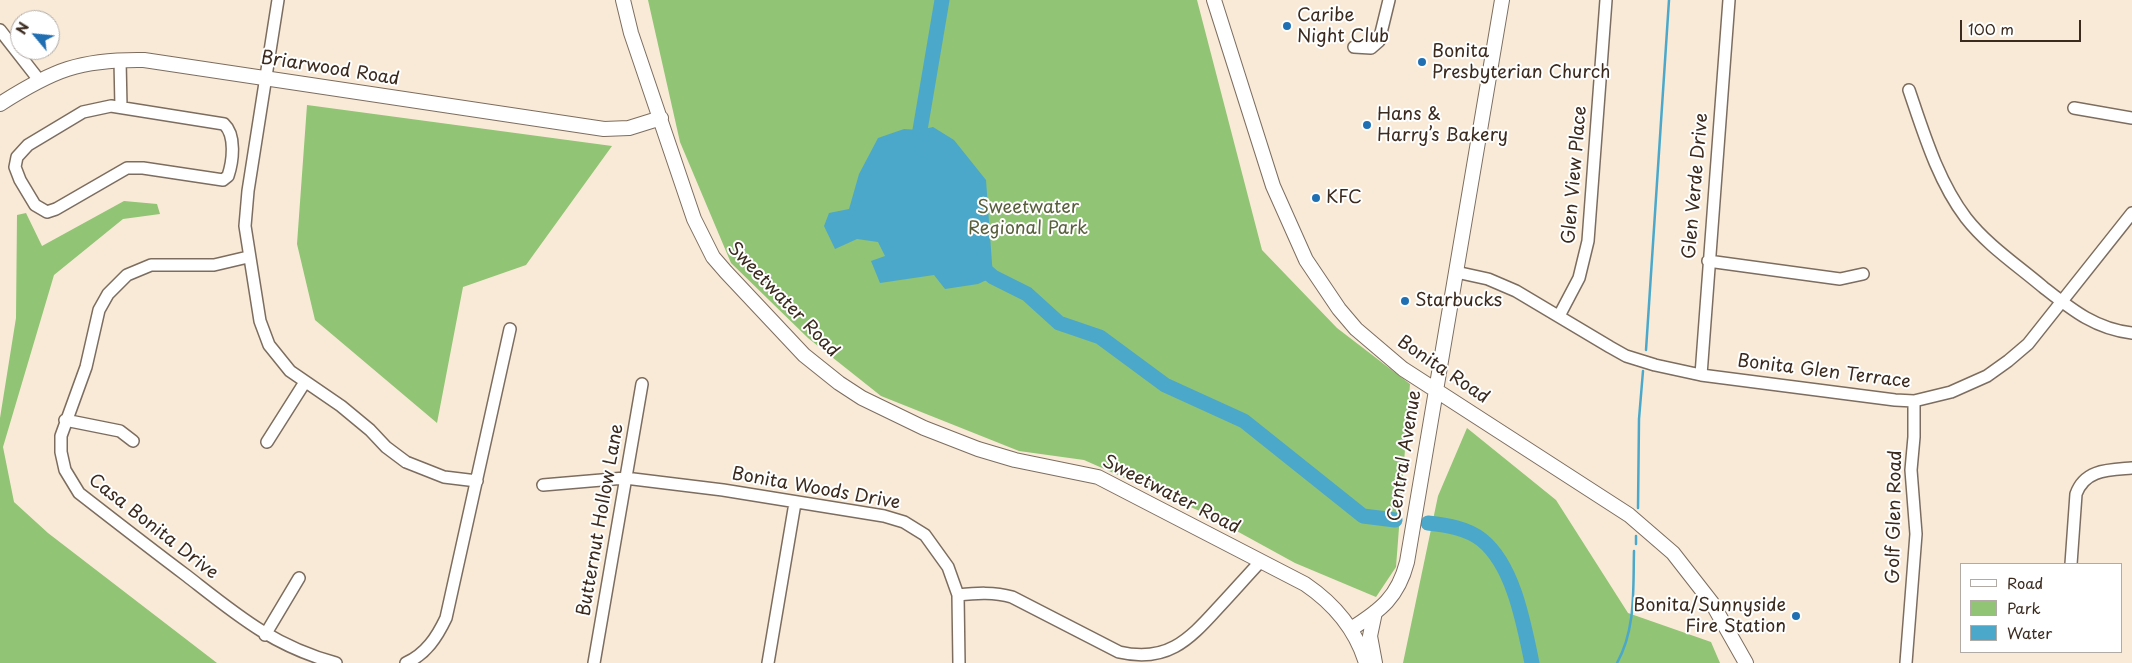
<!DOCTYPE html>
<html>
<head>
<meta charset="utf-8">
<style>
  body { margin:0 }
  #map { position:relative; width:2132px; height:663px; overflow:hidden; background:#f8ead7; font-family:"Playpen Sans",sans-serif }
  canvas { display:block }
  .legend { position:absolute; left:1960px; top:563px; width:162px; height:90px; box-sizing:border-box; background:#fff; border:1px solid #b1aaa5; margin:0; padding:6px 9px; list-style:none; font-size:15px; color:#3b2a1e }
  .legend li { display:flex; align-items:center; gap:10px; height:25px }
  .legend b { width:25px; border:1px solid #b1aaa5 }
  .north { position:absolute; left:10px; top:10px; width:50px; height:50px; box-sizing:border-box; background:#fff; border:1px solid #b1aaa5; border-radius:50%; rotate:298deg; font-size:14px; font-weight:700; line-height:20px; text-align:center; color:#3b2a1e }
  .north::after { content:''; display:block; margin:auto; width:18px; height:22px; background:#1f6fb2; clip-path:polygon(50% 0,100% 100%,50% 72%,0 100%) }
  .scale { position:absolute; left:1960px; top:20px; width:121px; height:22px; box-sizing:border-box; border:2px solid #3b2a1e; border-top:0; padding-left:6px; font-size:15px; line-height:18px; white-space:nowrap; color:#3b2a1e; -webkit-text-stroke:4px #fff; paint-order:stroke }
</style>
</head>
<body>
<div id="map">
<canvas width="2132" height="663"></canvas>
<ul class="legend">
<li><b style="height:6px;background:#fff"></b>Road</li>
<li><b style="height:14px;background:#91c474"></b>Park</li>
<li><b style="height:14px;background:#4ba8ca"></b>Water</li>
</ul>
<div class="north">N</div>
<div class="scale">100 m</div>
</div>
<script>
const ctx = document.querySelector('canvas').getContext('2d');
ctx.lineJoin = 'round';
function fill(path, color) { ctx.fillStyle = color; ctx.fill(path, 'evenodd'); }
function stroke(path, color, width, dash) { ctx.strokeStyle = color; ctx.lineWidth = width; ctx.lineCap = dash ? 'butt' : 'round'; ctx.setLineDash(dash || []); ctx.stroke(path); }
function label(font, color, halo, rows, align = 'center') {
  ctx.font = font + ' "Playpen Sans",sans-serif'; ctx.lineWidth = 4; ctx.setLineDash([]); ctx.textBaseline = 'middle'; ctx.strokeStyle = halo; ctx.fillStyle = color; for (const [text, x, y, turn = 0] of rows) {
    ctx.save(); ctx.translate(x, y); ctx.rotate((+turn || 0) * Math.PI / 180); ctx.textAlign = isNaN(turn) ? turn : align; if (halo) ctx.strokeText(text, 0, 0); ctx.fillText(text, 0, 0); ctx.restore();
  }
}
fill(new Path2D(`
  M648 0H1197L1262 250 1337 328 1410 384 1396 567 1376 597 1295 563 1202 512 1084 460 1019 451 881 396 808 338 731 263 680 142Z
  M307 105 612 146 526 265 463 287 437 423 315 320 297 244Z
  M124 201 157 204 160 214 123 219 54 275 3 447 14 502 48 533 217 663H0V418L16 318 17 215 26 213 42 246Z
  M1467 428 1556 500 1628 613 1711 642 1720 663H1403L1438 496Z`), '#91c474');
fill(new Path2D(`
  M933 127 954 140 986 180 993 277 978 284 945 289 934 275 880 283 871 261 885 256 878 242 857 239 835 249 824 226 829 213 849 209 859 174 878 138 904 129 920 130Z`), '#4ba8ca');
stroke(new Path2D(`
  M1646 350 1669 0
  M1638 508 1639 419 1643 371
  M1636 544V536
  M1617 663C1636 629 1633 589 1634 551`), '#4ba8ca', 2.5);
stroke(new Path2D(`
  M922 149 920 130 942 0
  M978 264 993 277 1027 294 1059 323 1100 337 1165 385 1244 421 1363 516 1395 520
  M1428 523C1446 525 1467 528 1482 540 1514 566 1524 625 1532 663`), '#4ba8ca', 15);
const minor = new Path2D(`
  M278 0 248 191 245 226 260 321 269 345 290 371 341 406 370 430 386 447 406 462 444 477 477 481
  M0 30 39 80
  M1354 47 1371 48 1379 41 1389 0
  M120 60 121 107
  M1909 90C1924 134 1938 181 1966 218 1987 245 2017 265 2043 287 2071 309 2095 329 2132 333
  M111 106 224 124C236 135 233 161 228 176L223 180 143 168H127L56 209 47 212 35 205 20 180 15 167 17 157 28 145 83 112Z
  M2074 108 2132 118
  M248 257 214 265H151L127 275 108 294 99 310 86 367 61 436V452L65 470 79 493C115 521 151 549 187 576 237 615 273 646 336 663
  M1708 261 1840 279 1863 274
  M1456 272 1488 279 1516 291 1610 347 1626 356 1655 365 1701 375 1895 400 1914 401 1951 392 1987 376 2008 361 2028 344 2132 213
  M1559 316 1579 278 1588 241 1606 0
  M1701 375 1729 0
  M65 420 120 431 133 441
  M267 442 305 382
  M543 485 625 478 723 490 884 516 904 522 925 535 948 567 958 595 959 663
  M2071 564 2076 494C2085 469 2109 470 2132 468
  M958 595C977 593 994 592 1012 597L1119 652C1166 663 1188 641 1217 609 1232 593 1246 577 1261 561
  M265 635 299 578
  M406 663C426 654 437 637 446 618L510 329
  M594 663 642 384
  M768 663 795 503
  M1906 663 1916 534 1911 470 1914 437V401`);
const major = new Path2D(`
  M623 0 631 33 694 219 713 257 726 272 804 355 839 383 862 398 924 428 978 449 1015 460 1098 477 1305 584C1333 603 1356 630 1366 663
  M1214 0 1273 186 1306 260 1339 309 1356 329 1403 369 1629 515 1673 553 1712 603 1746 663
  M0 104C53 70 80 59 144 60L604 129 629 128 661 118
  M1375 612 1370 636 1375 663
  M1351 629C1381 610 1398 597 1407 562L1502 0`);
stroke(minor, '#7d6d5f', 14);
stroke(major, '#7d6d5f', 16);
stroke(minor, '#fff', 11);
stroke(major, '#fff', 14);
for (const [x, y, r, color] of [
  [1287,26,5,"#1f6fb2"],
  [1422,62,5,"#1f6fb2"],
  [1367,125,5,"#1f6fb2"],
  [1316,198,5,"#1f6fb2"],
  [1405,301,5,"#1f6fb2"],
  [1796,616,5,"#1f6fb2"]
]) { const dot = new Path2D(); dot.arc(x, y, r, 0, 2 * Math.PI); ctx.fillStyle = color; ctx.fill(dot); stroke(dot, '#fff', 2); }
label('18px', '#3b2a1e', '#fff', [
  ["Caribe",1297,16],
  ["Night Club",1297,37],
  ["Bonita",1432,52],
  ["Presbyterian Church",1432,73],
  ["Hans &",1377,115],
  ["Harry’s Bakery",1377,136],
  ["KFC",1326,198],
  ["Starbucks",1415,301],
  ["Bonita/Sunnyside",1786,606,"right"],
  ["Fire Station",1786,627,"right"]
], 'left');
label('18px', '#3b2a1e', '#fff', [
  ["Briarwood Road",330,69,9],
  ["Glen View Place",1575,175,-85],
  ["Glen Verde Drive",1696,186,-85],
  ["Sweetwater Road",783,300,46],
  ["Bonita Road",1443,370,34],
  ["Bonita Glen Terrace",1824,372,7],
  ["Central Avenue",1405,456,-81],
  ["Bonita Woods Drive",816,489,10],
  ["Sweetwater Road",1171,495,27],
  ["Golf Glen Road",1895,517,-89],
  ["Butternut Hollow Lane",601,520,-80],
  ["Casa Bonita Drive",153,527,38]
]);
label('18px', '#59603c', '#fff', [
  ["Sweetwater",1028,208],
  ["Regional Park",1028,229]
]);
</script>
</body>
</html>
